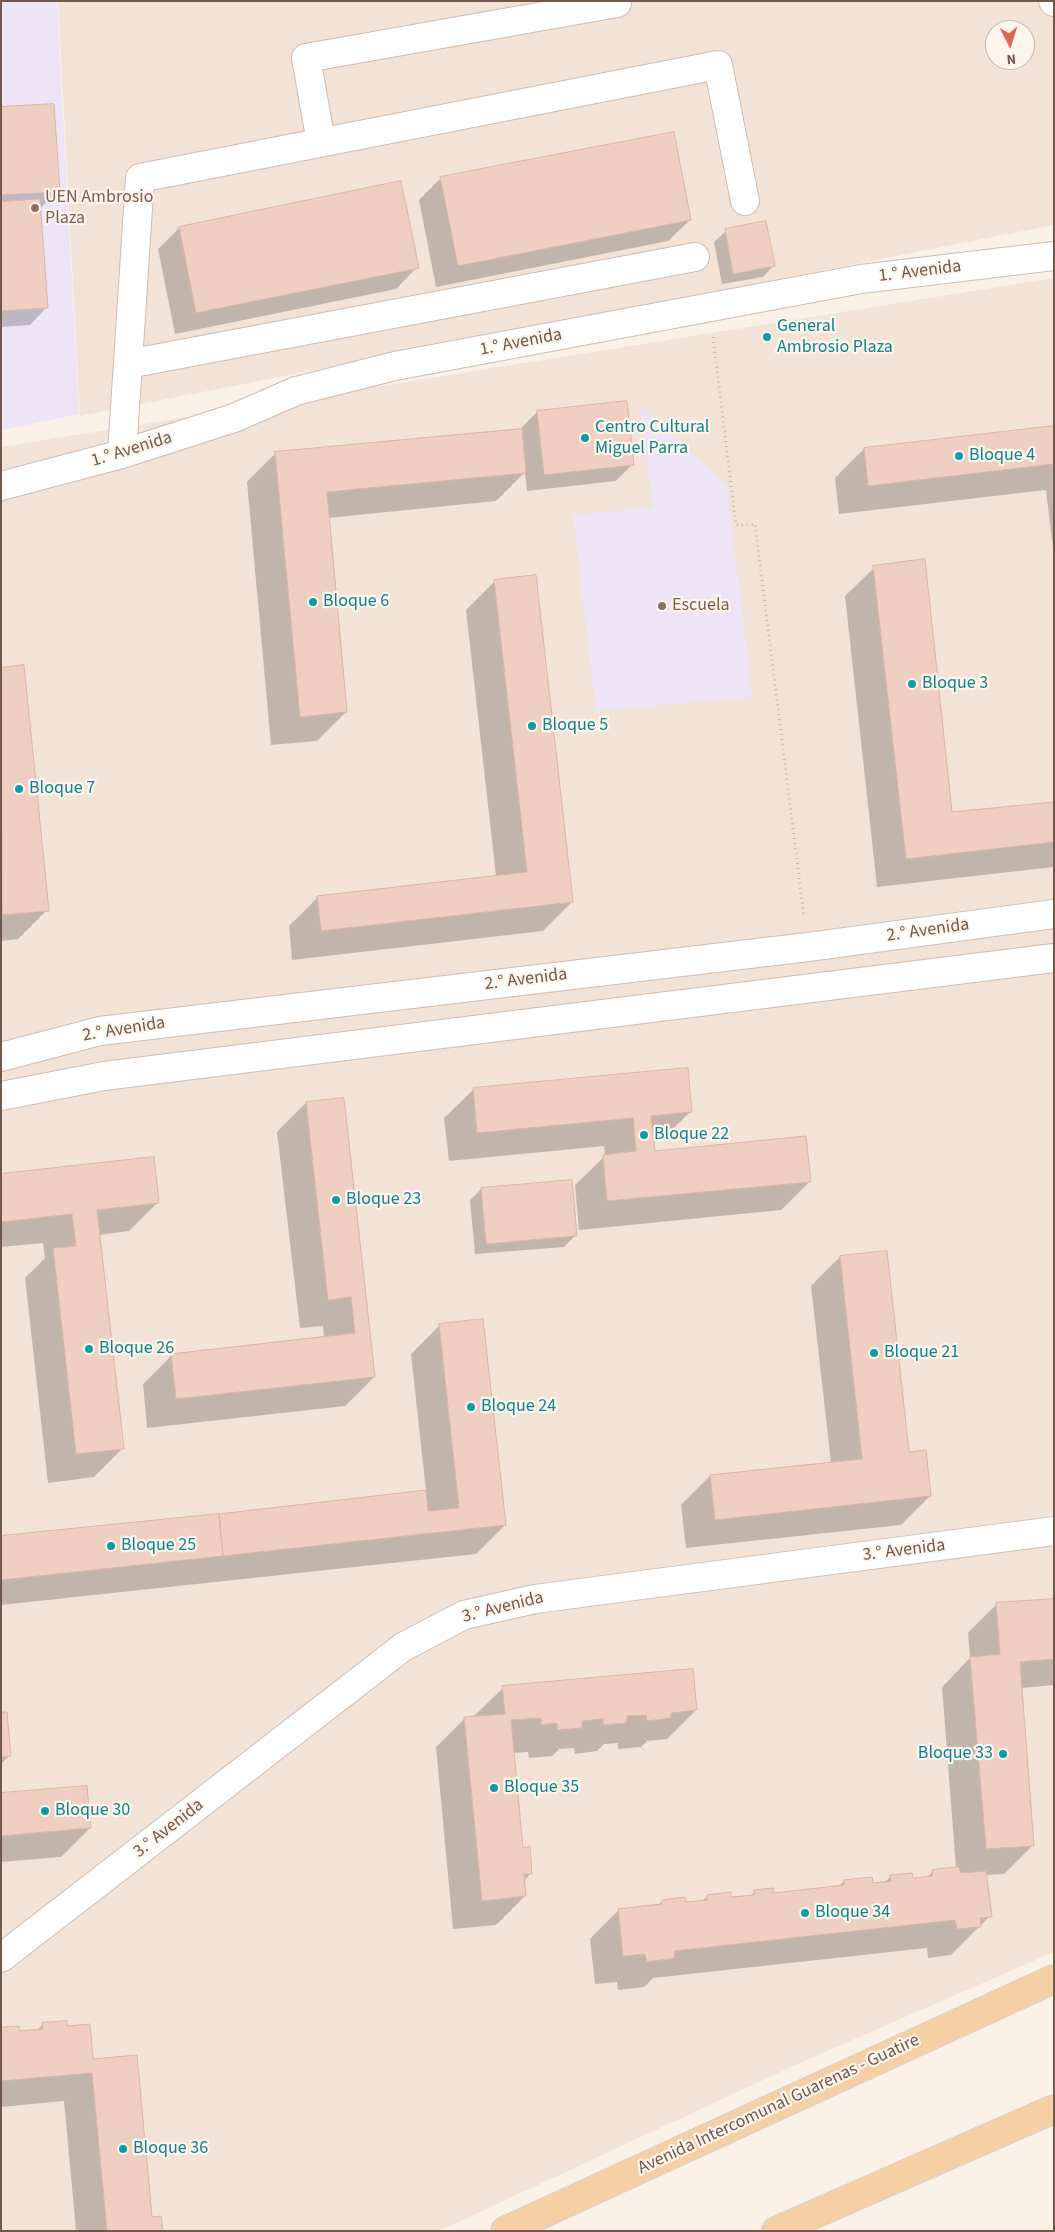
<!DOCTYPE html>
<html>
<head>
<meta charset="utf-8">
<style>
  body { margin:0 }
  #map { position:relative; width:1055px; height:2232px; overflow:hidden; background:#fbf1e7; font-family:"Source Sans 3",sans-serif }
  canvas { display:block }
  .frame { position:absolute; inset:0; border:2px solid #72574d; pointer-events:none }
  .north { position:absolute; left:985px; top:20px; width:50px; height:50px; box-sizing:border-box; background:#fef6ed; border:1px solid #c6b6ad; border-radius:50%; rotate:175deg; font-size:14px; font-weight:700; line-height:20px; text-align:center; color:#72574d }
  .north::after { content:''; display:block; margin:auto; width:18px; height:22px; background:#db6855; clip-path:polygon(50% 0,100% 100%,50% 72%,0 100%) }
</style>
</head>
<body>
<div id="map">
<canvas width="1055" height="2232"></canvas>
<div class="frame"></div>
<div class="north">N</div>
</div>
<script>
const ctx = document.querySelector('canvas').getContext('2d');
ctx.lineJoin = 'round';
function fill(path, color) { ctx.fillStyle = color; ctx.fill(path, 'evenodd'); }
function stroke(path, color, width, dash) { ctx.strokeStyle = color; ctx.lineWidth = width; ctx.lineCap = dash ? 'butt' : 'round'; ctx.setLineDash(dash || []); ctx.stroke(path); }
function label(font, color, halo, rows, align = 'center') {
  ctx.font = font + ' "Source Sans 3",sans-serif'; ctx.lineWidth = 4.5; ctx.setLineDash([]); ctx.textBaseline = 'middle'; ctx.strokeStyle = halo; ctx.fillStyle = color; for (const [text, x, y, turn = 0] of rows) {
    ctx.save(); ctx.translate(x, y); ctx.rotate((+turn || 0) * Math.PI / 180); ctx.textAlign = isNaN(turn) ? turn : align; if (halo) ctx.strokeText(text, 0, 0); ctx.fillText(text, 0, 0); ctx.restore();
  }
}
fill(new Path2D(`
  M58 1H1054V225L80 416ZM995 30H1025V60H995Z
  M1054 278V1952L804 2061 439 2231H1V447Z`), '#f2e3d6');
fill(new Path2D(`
  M1 1H57L79 414 1 430Z
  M640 406 727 485 752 697 596 711 573 515 653 508Z`), '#eee4f7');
fill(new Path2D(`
  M1 108 59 191 40 208 46 308 30 325 1 327Z
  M441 178 690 220 668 241 436 287 419 200Z
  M179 228 417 267 396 289 175 334 158 249Z
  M726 231 774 265 763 277 722 284 714 242Z
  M626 403 633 464 616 481 527 491 525 472 496 501 328 518 346 712 317 741 271 745 247 482 276 453 520 429 537 412Z
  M1054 428V556L1046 490 839 514 835 478 864 449Z
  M874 568 951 814 1054 803V867L877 887 845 596Z
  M495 581 572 902 543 931 292 960 289 926 318 897 496 876 466 610Z
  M1 669 47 910 18 939 1 941Z
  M473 1090 691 1111 662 1140 652 1141 654 1152 810 1181 781 1210 579 1230 575 1185 605 1156 604 1146 449 1161 444 1118Z
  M306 1103 374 1377 345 1406 147 1428 143 1384 172 1355 324 1338 323 1326 300 1328 277 1132Z
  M1 1176 158 1202 129 1231 99 1235 123 1448 94 1477 48 1483 25 1278 45 1258 43 1243 1 1247Z
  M481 1189 576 1235 564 1247 475 1254 470 1200Z
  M840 1257 908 1453 930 1496 901 1525 686 1548 681 1505 710 1476 831 1463 811 1286Z
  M440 1325 505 1525 476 1554 1 1605V1537L219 1516 426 1491 411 1354Z
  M1054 1600V1685L1021 1688 1033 1845 1004 1874 986 1875 990 1916 951 1955 928 1958 927 1948 653 1978 644 1987 618 1990 617 1982 595 1984 590 1939 619 1910 657 1906 662 1901 685 1903 702 1901 708 1896 730 1898 750 1897 754 1892 772 1895 838 1887 844 1881 872 1884 884 1883 891 1876 911 1880 926 1878 933 1871 956 1868 942 1687 970 1658 968 1633 997 1604Z
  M503 1688 696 1710 667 1739 647 1741 641 1747 618 1749V1743L604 1744 597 1751 575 1754 574 1748 559 1749 552 1756 529 1758 528 1752 513 1753 522 1849 531 1873 524 1881 525 1896 496 1925 453 1929 436 1747 465 1718 474 1716Z
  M1 1713 10 1755 1 1764Z
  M1 1794 90 1828 61 1857 1 1862Z
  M43 2024 66 2027 92 2060 151 2218 162 2231H76L64 2101 1 2107V2028L18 2032 36 2031Z`), '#0003');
const building = new Path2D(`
  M54 104 60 192 1 195V107Z
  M674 132 691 220 458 266 440 177Z
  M401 181 419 268 196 313 179 227Z
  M40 199 48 308 1 311V202Z
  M766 221 775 266 733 274 725 229Z
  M627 401 634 465 544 475 537 411Z
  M1054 426V464L868 486 864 448Z
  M522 429 526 473 327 492 347 712 300 717 275 452Z
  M925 559 952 812 1054 802V842L906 859 873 566Z
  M536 575 573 902 321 931 317 896 527 872 494 580Z
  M24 665 49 911 2 915 1 668Z
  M688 1068 692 1112 651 1116 655 1151 806 1136 811 1182 607 1201 603 1155 636 1151 633 1118 477 1133 473 1088Z
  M344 1098 375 1377 176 1399 171 1354 355 1333 351 1297 328 1300 306 1102Z
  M154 1157 159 1203 97 1210 124 1449 76 1454 53 1248 76 1246 72 1214 1 1222V1174Z
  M572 1180 577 1236 486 1244 481 1188Z
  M887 1251 909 1452 926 1450 931 1496 715 1520 710 1475 862 1459 840 1256Z
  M483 1319 506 1525 223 1556 219 1514 426 1490 428 1511 459 1508 439 1324Z
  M219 1514 223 1556 1 1580V1536Z
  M1054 1599V1659L1020 1662 1034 1846 986 1849 970 1657 1000 1654 996 1603Z
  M693 1669 697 1710 671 1713V1718L647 1721 646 1715 627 1716V1723L603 1725V1719L582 1721V1728L557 1730V1723L541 1725V1718L511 1720 523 1848 530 1846 532 1874H524L526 1896 482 1901 464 1717 505 1714 502 1686Z
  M1 1712H7L11 1756 1 1757Z
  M87 1786 91 1828 1 1836V1793Z
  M959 1867 961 1873 986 1871 992 1917 980 1918 981 1927 957 1929 955 1920 674 1951 675 1958 647 1962 645 1954 623 1956 618 1909 662 1904V1900L685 1897 686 1902 707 1900V1895L731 1892V1897L754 1895V1890L773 1888 774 1893 844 1885V1880L872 1877 873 1883 891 1881 890 1875 912 1873 913 1878 933 1876 932 1870Z
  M67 2021V2026L90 2024 93 2059 137 2055 152 2217 161 2216 163 2231H107L92 2073 1 2081V2027L19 2026V2031L43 2029 42 2023Z`);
fill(building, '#eecfc1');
stroke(building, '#dfb4a2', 1);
const minor = new Path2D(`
  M1053 1 1054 2
  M321 142 306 58 617 3
  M128 364 695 257
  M122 454 140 178 718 65 745 201
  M1 486 122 454 234 418 296 391 395 366 861 279 1054 256
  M1 1057 100 1031 808 947 1054 914
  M1 1096 104 1076 1054 958
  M1 1958 403 1647 464 1615 535 1599 1054 1531`);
const major = new Path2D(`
  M505 2231 1054 1979
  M776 2231 1054 2109`);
stroke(minor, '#cebbb1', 30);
stroke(major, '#d8d0cd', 30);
stroke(new Path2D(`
  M713 337 736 525 755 524 804 917`), '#d3b2a4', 3, [1, 4]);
stroke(minor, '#fff', 28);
stroke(major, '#f4d0a4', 28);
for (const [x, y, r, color] of [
  [35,208,5,"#8d6e63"],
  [767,337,5,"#0f9aa8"],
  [585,438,5,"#0f9aa8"],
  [959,456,5,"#0f9aa8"],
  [313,602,5,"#0f9aa8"],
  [662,606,5,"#8d6e63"],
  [912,684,5,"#0f9aa8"],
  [532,726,5,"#0f9aa8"],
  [19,789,5,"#0f9aa8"],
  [644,1135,5,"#0f9aa8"],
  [336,1200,5,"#0f9aa8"],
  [89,1349,5,"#0f9aa8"],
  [874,1353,5,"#0f9aa8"],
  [471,1407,5,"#0f9aa8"],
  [111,1546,5,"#0f9aa8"],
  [1003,1754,5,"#0f9aa8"],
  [494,1788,5,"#0f9aa8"],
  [45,1811,5,"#0f9aa8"],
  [805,1913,5,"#0f9aa8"],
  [123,2149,5,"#0f9aa8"]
]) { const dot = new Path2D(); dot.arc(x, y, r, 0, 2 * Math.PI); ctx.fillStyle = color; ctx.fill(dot); stroke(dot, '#fef6ed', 2); }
label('18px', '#785e54', '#fef6ed', [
  ["UEN Ambrosio",45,198],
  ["Plaza",45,219],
  ["Escuela",672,606]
], 'left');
label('18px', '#72574d', '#fef6ed', [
  ["1.° Avenida",920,272,-7],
  ["1.° Avenida",521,343,-11],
  ["1.° Avenida",132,450,-17],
  ["2.° Avenida",928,931,-8],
  ["2.° Avenida",526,980,-7],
  ["2.° Avenida",124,1030,-9],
  ["3.° Avenida",904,1551,-7],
  ["3.° Avenida",503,1608,-14],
  ["3.° Avenida",169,1829,-38],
  ["Avenida Intercomunal Guarenas - Guatire",779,2105,-25]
]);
label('18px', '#0d838f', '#fef6ed', [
  ["General",777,327],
  ["Ambrosio Plaza",777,348],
  ["Centro Cultural",595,428],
  ["Miguel Parra",595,449],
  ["Bloque 4",969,456],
  ["Bloque 6",323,602],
  ["Bloque 3",922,684],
  ["Bloque 5",542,726],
  ["Bloque 7",29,789],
  ["Bloque 22",654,1135],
  ["Bloque 23",346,1200],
  ["Bloque 26",99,1349],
  ["Bloque 21",884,1353],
  ["Bloque 24",481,1407],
  ["Bloque 25",121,1546],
  ["Bloque 33",993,1754,"right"],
  ["Bloque 35",504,1788],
  ["Bloque 30",55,1811],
  ["Bloque 34",815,1913],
  ["Bloque 36",133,2149]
], 'left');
</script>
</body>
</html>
